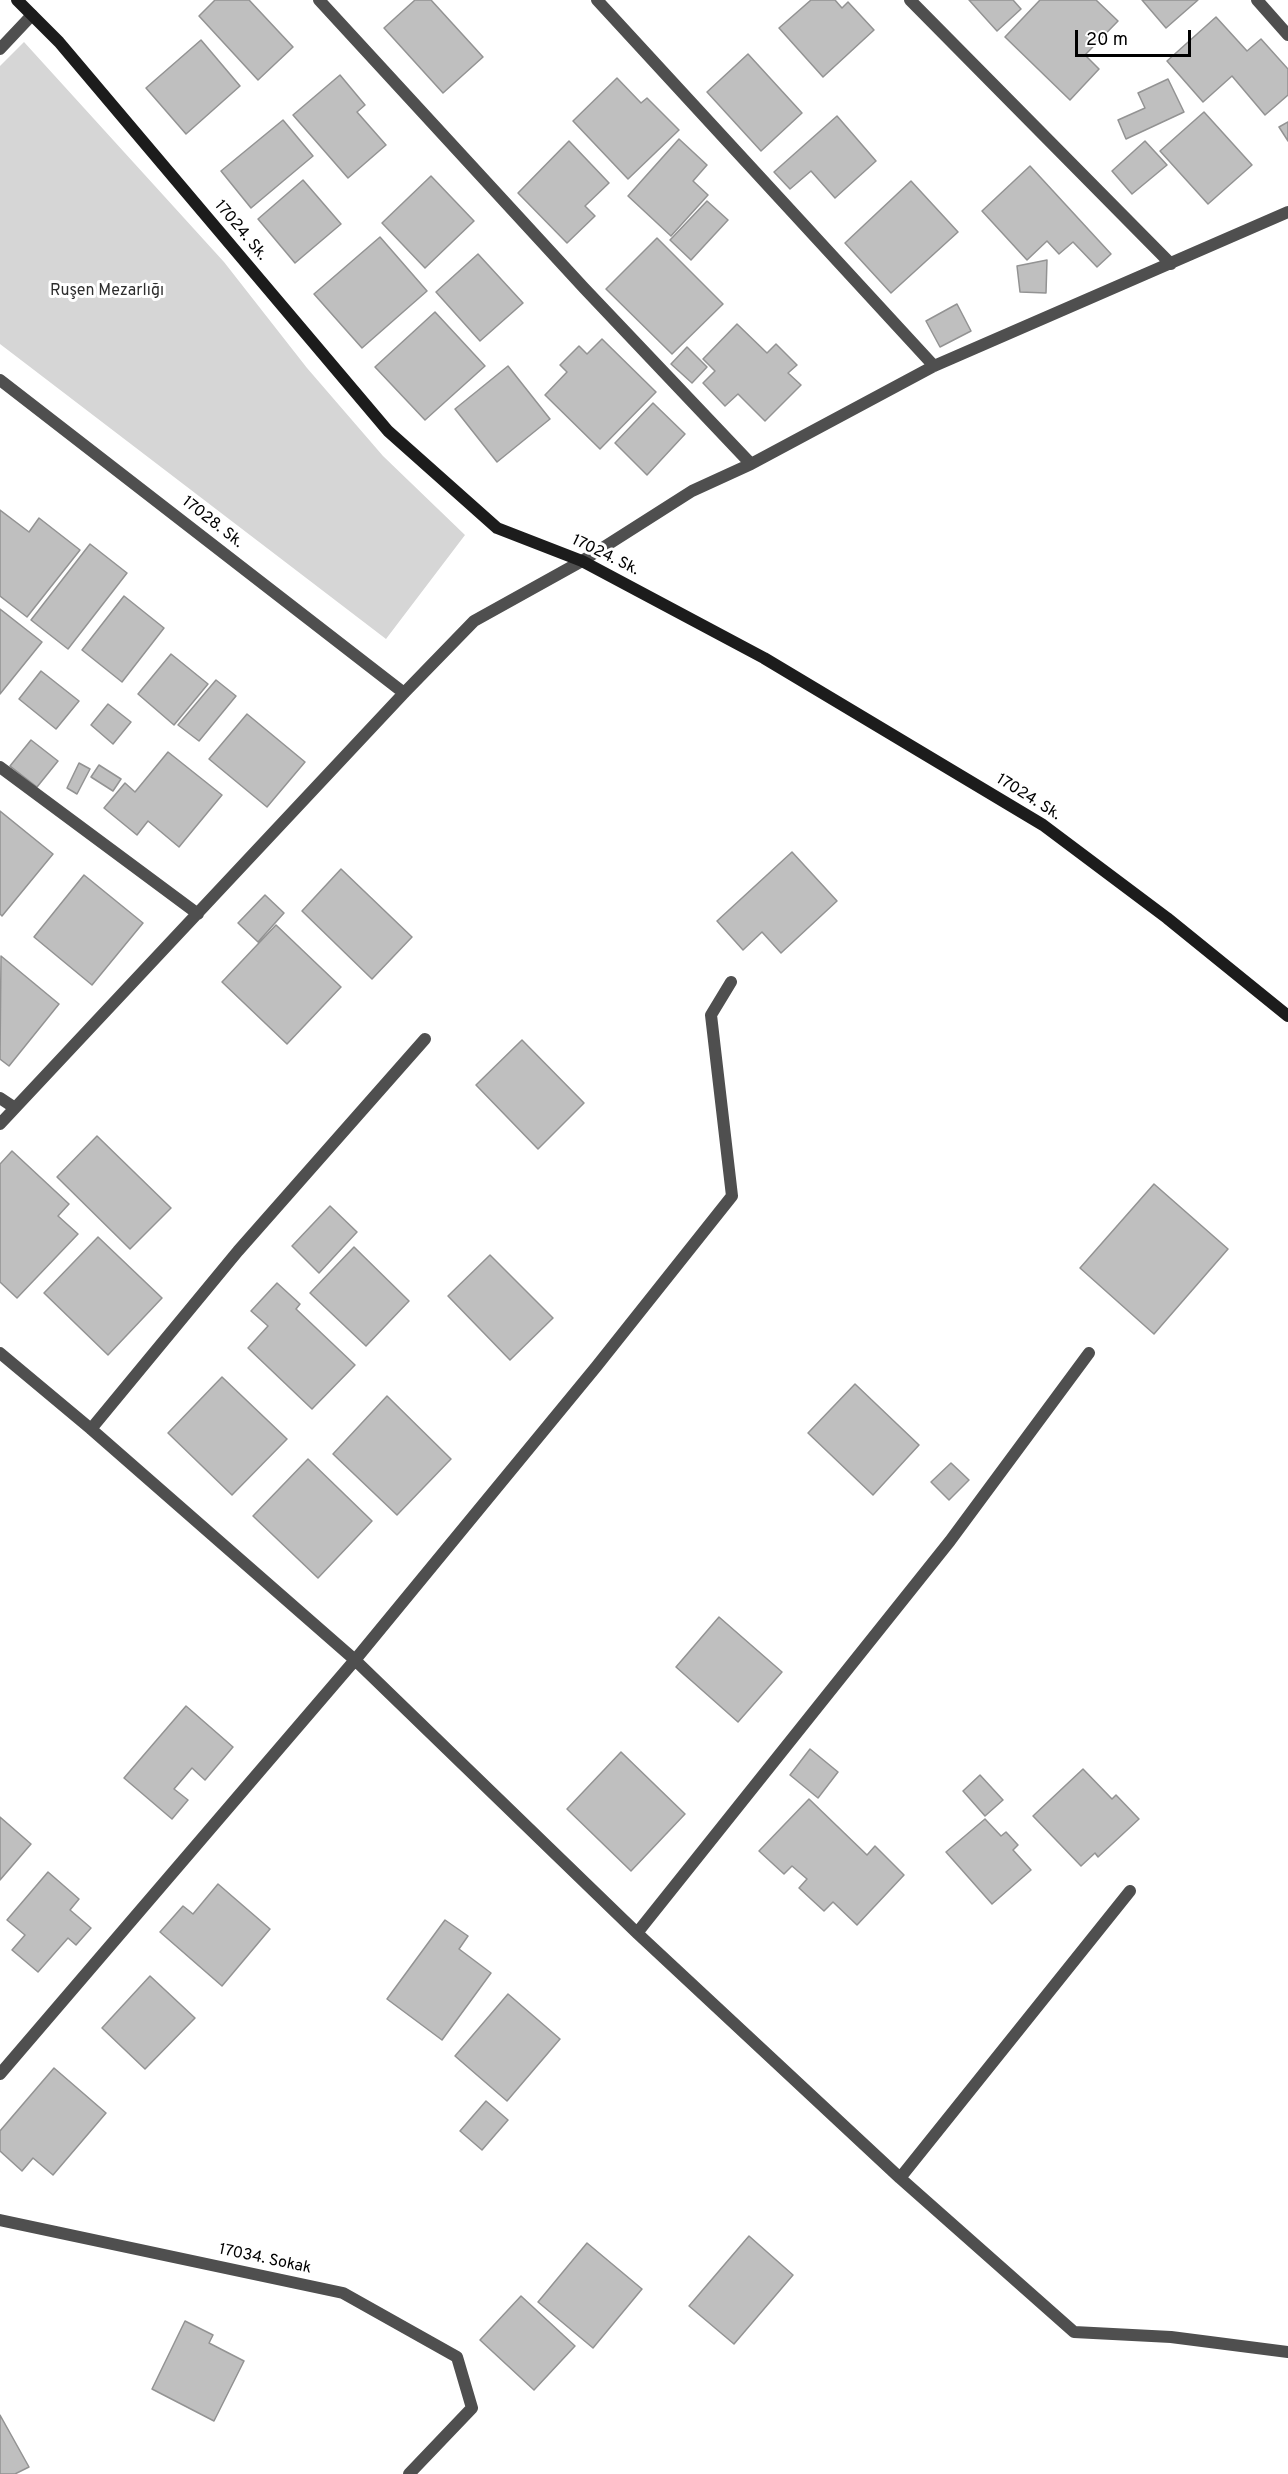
<!DOCTYPE html>
<html>
<head>
<meta charset="utf-8">
<style>
  body { margin:0 }
  #map { position:relative; width:1288px; height:2474px; overflow:hidden; background:#fff; font-family:Overpass,sans-serif }
  canvas { display:block }
  .scale { position:absolute; left:1075px; top:30px; width:116px; height:27px; box-sizing:border-box; border:3px solid #000; border-top:0; padding-left:8px; font-size:18px; line-height:21px; white-space:nowrap; color:#000; -webkit-text-stroke:4px #fff; paint-order:stroke }
</style>
</head>
<body>
<div id="map">
<canvas width="1288" height="2474"></canvas>
<div class="scale">20 m</div>
</div>
<script>
const ctx = document.querySelector('canvas').getContext('2d');
ctx.lineJoin = 'round';
function fill(path, color) { ctx.fillStyle = color; ctx.fill(path, 'evenodd'); }
function stroke(path, color, width, dash) { ctx.strokeStyle = color; ctx.lineWidth = width; ctx.lineCap = dash ? 'butt' : 'round'; ctx.setLineDash(dash || []); ctx.stroke(path); }
function label(font, color, halo, rows, align = 'center') {
  ctx.font = font + ' Overpass,sans-serif'; ctx.lineWidth = 6; ctx.setLineDash([]); ctx.textBaseline = 'middle'; ctx.strokeStyle = halo; ctx.fillStyle = color; for (const [text, x, y, turn = 0] of rows) {
    ctx.save(); ctx.translate(x, y); ctx.rotate((+turn || 0) * Math.PI / 180); ctx.textAlign = isNaN(turn) ? turn : align; if (halo) ctx.strokeText(text, 0, 0); ctx.fillText(text, 0, 0); ctx.restore();
  }
}
fill(new Path2D(`
  M24 42 224 262 307 368 383 456 465 535 386 639 0 344V66Z`), '#d6d6d6');
const building = new Path2D(`
  M215 0H249L293 47 258 80 199 16Z
  M415 0H431L483 57 443 93 384 28Z
  M811 0H835L842 8 848 2 874 30 823 77 779 28Z
  M969 0H1013L1021 9 997 31Z
  M1040 0H1096L1118 21 1085 55 1099 69 1070 100 1005 37Z
  M1142 0H1198L1166 28Z
  M1216 17 1247 51 1261 39 1288 69V95L1265 115 1232 76 1203 102 1167 61Z
  M201 40 240 86 186 134 146 88Z
  M748 54 802 113 761 151 707 92Z
  M340 75 365 105 357 112 386 145 348 178 293 115Z
  M617 78 641 103 647 98 679 130 628 179 573 121Z
  M1168 79 1184 112 1126 139 1118 120 1145 108 1138 93Z
  M1204 112 1252 165 1208 204 1160 151Z
  M837 116 876 161 835 198 811 171 790 189 774 172Z
  M283 120 313 156 251 208 221 171Z
  M1288 122V141L1279 127Z
  M679 139 707 165 693 181 708 195 671 236 628 196Z
  M569 141 609 183 585 206 595 216 567 243 518 193Z
  M1145 141 1167 165 1132 194 1112 171Z
  M1030 166 1111 254 1097 267 1073 242 1059 254 1047 241 1027 260 982 211Z
  M431 176 474 221 425 268 382 223Z
  M303 180 341 224 295 263 258 219Z
  M911 181 958 232 891 293 845 243Z
  M707 201 728 220 691 260 670 240Z
  M380 237 427 291 362 348 314 294Z
  M657 238 723 304 672 354 606 289Z
  M478 254 523 303 480 341 436 292Z
  M1047 260 1046 293 1020 292 1017 266Z
  M957 304 971 331 940 347 926 321Z
  M435 312 485 366 425 420 375 367Z
  M737 324 767 353 776 344 797 365 788 373 801 385 765 421 738 394 725 406 703 383 715 371 703 359Z
  M602 339 656 392 600 449 545 395 567 372 560 365 579 346 587 354Z
  M687 347 707 367 692 383 671 364Z
  M508 366 550 419 497 462 455 409Z
  M653 403 685 434 647 475 615 443Z
  M0 510 29 532 39 518 80 550 27 617 0 596Z
  M90 544 127 573 68 649 31 620Z
  M124 596 164 628 122 682 82 650Z
  M0 609 42 642 0 694Z
  M171 654 208 684 174 725 138 694Z
  M41 671 79 701 56 729 19 699Z
  M216 680 236 696 199 741 178 725Z
  M108 704 131 722 113 744 91 725Z
  M247 714 305 762 267 807 209 759Z
  M31 740 58 761 37 787 10 766Z
  M168 752 222 795 179 847 148 821 137 835 104 808 125 783 135 792Z
  M79 763 90 769 77 794 67 788Z
  M99 765 121 779 113 791 91 777Z
  M0 811 53 854 2 916 0 914Z
  M792 852 837 901 781 953 762 932 743 950 717 921Z
  M341 869 412 937 372 979 302 911Z
  M84 875 143 923 92 985 34 937Z
  M265 895 284 913 258 942 238 923Z
  M276 925 341 987 287 1044 222 982Z
  M1 956 59 1004 9 1066 0 1059Z
  M522 1040 584 1103 538 1149 476 1085Z
  M97 1136 171 1208 130 1249 57 1177Z
  M12 1151 69 1204 58 1216 78 1234 17 1298 0 1282V1164Z
  M1154 1184 1228 1249 1154 1334 1080 1268Z
  M330 1206 357 1232 319 1273 292 1246Z
  M98 1237 162 1298 108 1355 44 1293Z
  M354 1247 409 1301 366 1346 310 1293Z
  M490 1255 553 1318 510 1360 448 1296Z
  M277 1283 300 1304 296 1309 355 1365 312 1409 248 1348 268 1326 251 1311Z
  M222 1377 287 1439 232 1495 168 1433Z
  M855 1384 919 1445 873 1495 808 1433Z
  M387 1396 451 1459 397 1515 333 1454Z
  M308 1459 372 1521 318 1578 253 1516Z
  M951 1463 969 1480 949 1500 931 1482Z
  M719 1617 782 1672 738 1722 676 1667Z
  M186 1706 233 1747 205 1780 192 1768 174 1789 188 1800 172 1819 124 1778Z
  M810 1749 838 1772 818 1798 790 1775Z
  M621 1752 685 1814 631 1871 567 1809Z
  M1083 1769 1112 1799 1116 1795 1139 1819 1098 1857 1095 1853 1081 1866 1033 1816Z
  M980 1775 1003 1800 985 1816 963 1791Z
  M809 1799 867 1855 875 1846 904 1875 857 1925 833 1902 824 1911 799 1888 807 1879 792 1866 784 1874 759 1851Z
  M0 1817 31 1844 0 1880Z
  M985 1819 1001 1836 1006 1832 1018 1845 1013 1850 1031 1870 992 1904 946 1852Z
  M48 1872 79 1899 70 1910 91 1928 76 1945 68 1938 38 1972 12 1950 25 1935 7 1920Z
  M218 1884 270 1929 222 1986 160 1932 183 1906 193 1914Z
  M445 1920 468 1936 459 1949 491 1973 442 2040 387 1999Z
  M150 1976 195 2018 145 2069 102 2028Z
  M508 1994 560 2039 507 2101 455 2056Z
  M54 2068 106 2113 53 2175 33 2158 22 2171 0 2151V2131Z
  M486 2101 508 2120 482 2150 460 2131Z
  M749 2236 793 2275 734 2344 689 2306Z
  M587 2243 642 2289 593 2348 538 2302Z
  M521 2296 575 2346 534 2390 480 2340Z
  M185 2321 213 2335 209 2343 244 2361 214 2421 152 2389Z
  M0 2415 29 2467 15 2474H0Z`);
fill(building, '#bfbfbf');
stroke(building, '#939393', 1.5);
stroke(new Path2D(`
  M319 0 584 288 751 464
  M597 0 934 366
  M910 0 1171 264
  M1257 0 1288 35
  M0 49 32 15
  M0 380 404 693
  M0 767 198 914
  M0 1098 15 1108
  M0 1124 404 693 474 621 582 561 692 491 751 464 934 366 1288 212
  M0 1353 91 1429 355 1660 637 1933 900 2178 1074 2332 1171 2337 1288 2352
  M91 1429 238 1251 425 1039
  M637 1933 950 1541 1089 1353
  M0 2074 355 1660 596 1367 732 1196 711 1015 731 982
  M900 2178 1130 1891
  M0 2220 343 2293 457 2357 472 2408 409 2474`), '#4f4f4f', 12);
stroke(new Path2D(`
  M17 0 59 42 388 431 497 528 582 561 764 658 1043 825 1167 918 1288 1016`), '#1c1c1c', 12);
label('16px', '#000', '#fff', [
  ["17024. Sk.",240,231,50],
  ["17028. Sk.",212,523,38],
  ["17024. Sk.",605,556,26],
  ["17024. Sk.",1028,798,32],
  ["17034. Sokak",265,2260,12]
]);
label('16px', '#2d2d2d', '#fff', [
  ["Ruşen Mezarlığı",107,292]
]);
</script>
</body>
</html>
